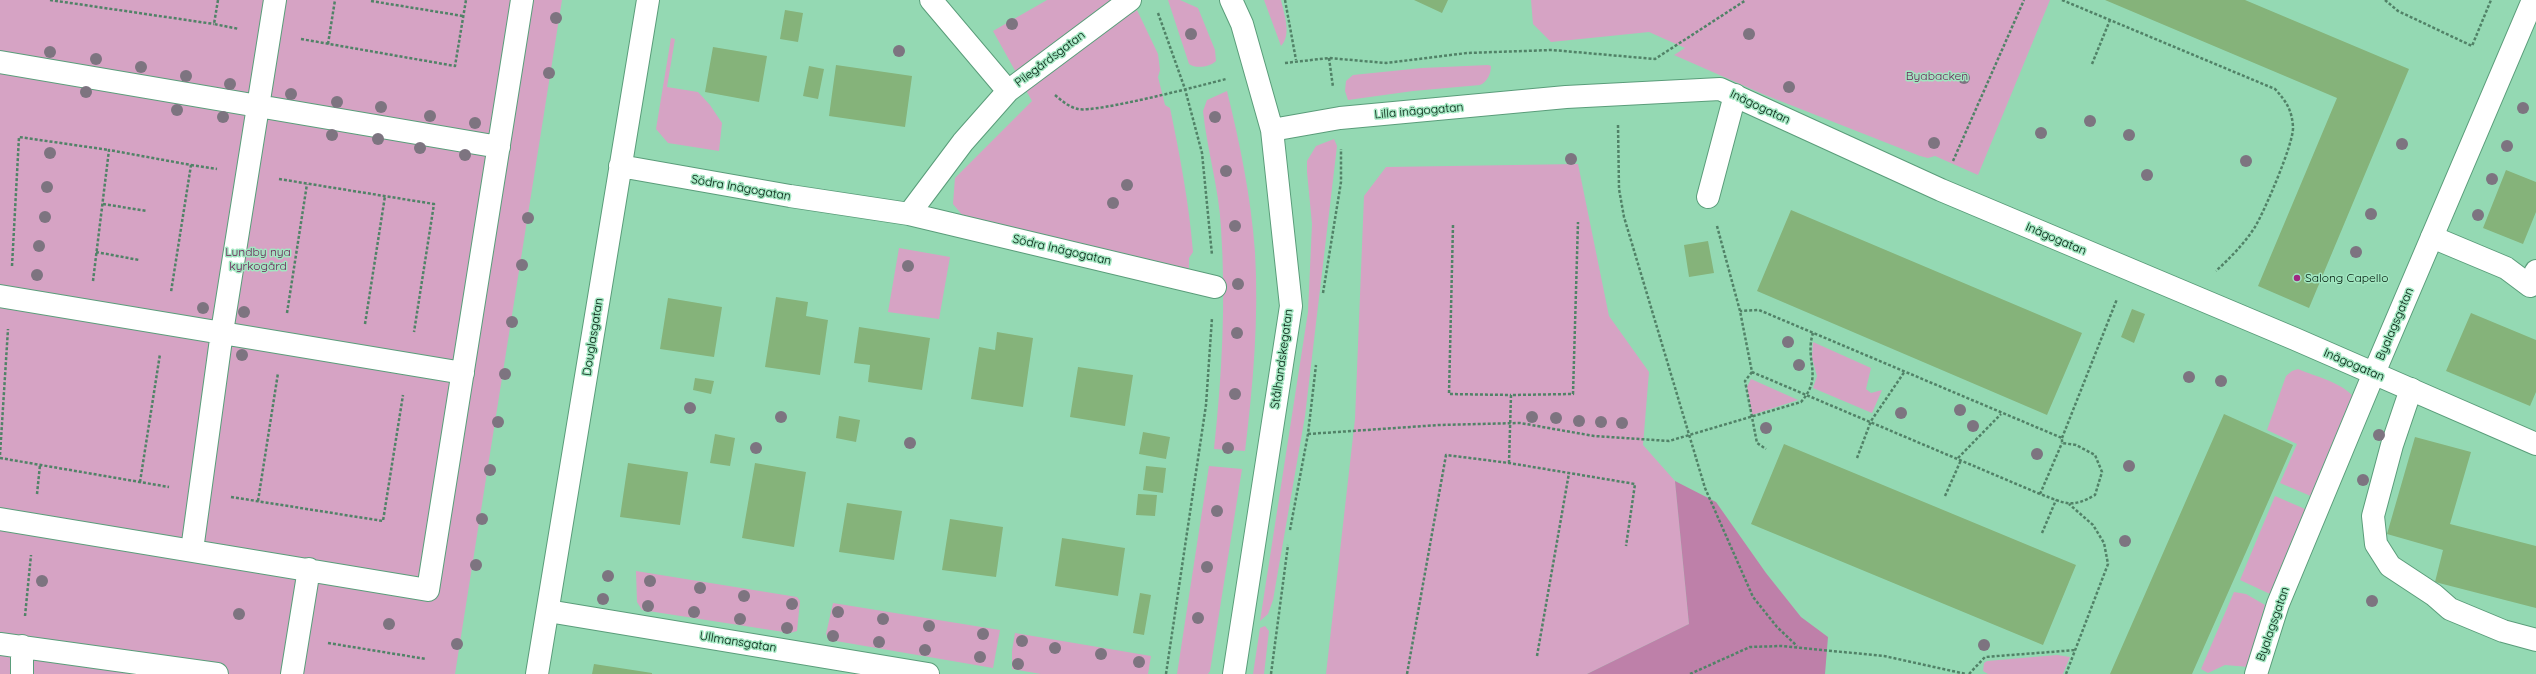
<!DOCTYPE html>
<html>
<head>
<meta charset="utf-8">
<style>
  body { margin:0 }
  canvas { display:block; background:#94d9b3 }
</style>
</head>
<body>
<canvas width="2536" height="674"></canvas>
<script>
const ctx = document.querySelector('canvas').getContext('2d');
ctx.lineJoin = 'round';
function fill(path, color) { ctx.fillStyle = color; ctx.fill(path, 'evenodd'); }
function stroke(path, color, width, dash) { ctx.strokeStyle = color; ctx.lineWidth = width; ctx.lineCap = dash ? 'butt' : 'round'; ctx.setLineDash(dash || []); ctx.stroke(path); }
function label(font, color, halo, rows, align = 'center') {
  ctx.font = font + ' Quicksand,sans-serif'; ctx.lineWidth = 3; ctx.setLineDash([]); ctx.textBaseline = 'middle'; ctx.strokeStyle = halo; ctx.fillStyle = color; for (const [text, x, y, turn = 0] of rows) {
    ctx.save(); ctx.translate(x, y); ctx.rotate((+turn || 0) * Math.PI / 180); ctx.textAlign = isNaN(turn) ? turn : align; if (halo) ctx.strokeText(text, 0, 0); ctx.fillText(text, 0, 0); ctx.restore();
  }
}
fill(new Path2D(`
  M0 0H562L455 674H0Z
  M1047 0H1127L1133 13 1137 10 1158 54 1160 70 1158 77 1165 105 1170 108C1180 156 1189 203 1193 252L1189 258V271L968 222 953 204 955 178 1032 101 993 31Z
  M1168 0H1180L1198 8 1215 50 1216 61C1210 67 1196 69 1189 64Z
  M1264 0H1281C1284 14 1292 35 1281 46Z
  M1531 0H2050L1978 175 1935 156 1928 158 1920 156 1765 95 1674 55 1685 48 1649 32 1551 42 1533 24Z
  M671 38 675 39 667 87 698 92 710 105 722 123 719 151 668 143 656 129Z
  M1488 65 1491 66C1491 74 1487 82 1480 85L1413 91 1348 100 1345 91 1346 81 1353 75 1422 68Z
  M1227 91C1240 144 1251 197 1255 252 1259 318 1253 385 1245 451L1214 449C1222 375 1226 302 1221 228 1219 188 1207 150 1203 111L1207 100Z
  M1334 139 1337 146 1305 416 1273 600 1268 614 1260 621 1308 312 1312 224 1307 172V161L1316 146Z
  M1578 164 1609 316 1649 372 1643 445 1675 481 1689 624 1587 674H1326L1355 419 1364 196 1386 167Z
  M899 248 950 257 939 319 888 312Z
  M1813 342 1871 368 1866 389 1871 393 1882 390 1872 413 1813 388 1817 376 1812 358Z
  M2298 369C2317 377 2340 382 2353 396L2313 497 2280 483 2297 444 2267 430 2286 376 2292 371Z
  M1751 379 1798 400 1752 415 1747 387Z
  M1209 466 1242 469 1210 671 1208 674H1177Z
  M2275 496 2305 509 2306 514 2270 594 2240 580Z
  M636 571 797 597 800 601 797 631 790 633 642 610 637 602Z
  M2234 592 2246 594 2265 605 2258 630 2255 650 2249 667 2225 665 2208 673 2201 669Z
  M833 603 1000 630 993 668 830 640 826 634Z
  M1265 626 1269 631 1264 674H1253L1260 628Z
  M1015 633 1151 656 1148 674H1041L1012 669V651Z
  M2057 655 2070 657 2063 674H1988L1983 671 1984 663 1987 661Z`), '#d6a3c4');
fill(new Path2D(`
  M1675 481 1716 502 1766 573 1801 617 1828 637 1825 674H1587L1689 624Z`), '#be80a9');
fill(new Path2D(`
  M1414 0H1448L1442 13Z
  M2105 0H2245L2409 69 2309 308 2258 286 2337 98Z
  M785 10 803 13 798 42 780 39Z
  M713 47 767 56 759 102 705 92Z
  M836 65 912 76 905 127 829 116Z
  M809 66 824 69 818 99 803 96Z
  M2506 170 2536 182V212L2523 244 2483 228Z
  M1791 210 2082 333 2047 415 1757 291Z
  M1708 241 1714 273 1689 277 1684 245Z
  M776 297 808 302 806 316 828 320 820 375 765 367Z
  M668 298 722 307 714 357 660 349Z
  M2132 309 2145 314 2134 343 2121 337Z
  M2471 313 2536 340V392L2530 406 2446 371Z
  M859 327 930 338 922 390 868 382 870 365 854 363Z
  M997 332 1033 338 1023 407 971 399 979 347 995 350Z
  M1078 367 1133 375 1125 426 1070 417Z
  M695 378 714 381 711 394 693 390Z
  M2224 414 2293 445 2250 543 2192 674H2110Z
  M839 416 860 420 856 442 836 438Z
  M1143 432 1170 437 1166 459 1139 454Z
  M715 434 735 438 730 466 710 463Z
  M2415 437 2471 452 2450 524 2536 546V608L2435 582 2443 550 2387 534Z
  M1784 444 2076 565 2043 645 1751 524Z
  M628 463 688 472 680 525 620 517Z
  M755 463 806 472 794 547 742 538Z
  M1146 466 1166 468 1163 493 1143 490Z
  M1138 494 1157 495 1155 516 1136 515Z
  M847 503 902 511 894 560 839 552Z
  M950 519 1003 527 996 577 942 570Z
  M1062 538 1125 548 1118 596 1055 586Z
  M1140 593 1151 595 1144 635 1133 633Z
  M594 664 652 673V674H592Z`), '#85b37a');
const service = new Path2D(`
  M0 62 499 147
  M1708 197 1735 95
  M2432 237 2506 268 2530 286 2536 271
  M0 296 463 373
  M2411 389 2392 445 2373 516 2376 544 2390 566 2434 595 2450 609 2503 631 2536 640
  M0 519 428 590 522 0
  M192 550 222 332 275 0
  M0 644 217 674
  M22 674V646
  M292 674 309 569`);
const minor = new Path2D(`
  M931 0 1008 91 1130 0
  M1231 0 1242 24 1272 130 1291 306 1234 674
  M1272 130 1340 118 1566 97 1720 89 1941 190 2295 339 2536 444
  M620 166 790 196 909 214 1215 287
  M909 214 963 142 1008 91
  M548 611 928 674
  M537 674 648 0
  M2256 674 2278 604 2374 373 2533 0`);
stroke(service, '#5a9d7a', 24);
stroke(minor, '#5a9d7a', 24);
stroke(new Path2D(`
  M50 0 214 24
  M218 0 214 24 239 29
  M1285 0 1296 60
  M2062 0 2275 89C2286 101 2292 110 2293 127 2294 143 2264 212 2255 227 2244 244 2230 258 2216 271
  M2385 0 2398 11 2472 46 2491 0
  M371 1 463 16
  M1158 13 1185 89 1202 153 1212 255
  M301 39 455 66 466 0
  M328 44 335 0
  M1329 58 1333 87
  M1285 63 1329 58 1386 63 1467 53 1552 50 1655 59 1746 0
  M2092 64 2110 20
  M1055 95C1062 101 1069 107 1078 109 1096 113 1203 85 1226 79
  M1618 125 1619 189 1624 217 1705 488 1753 597 1777 627 1797 646
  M1953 161 2024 0
  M191 165 217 169
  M279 179 434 204 414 332
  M103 204 147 211
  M1453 225 1449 394 1511 395
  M1717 226 1740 311 1752 372 2040 494C2065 503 2071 509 2095 495L2102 472 2095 455 2076 445 2062 443V438L1759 310 1740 311
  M96 252 139 260
  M12 266 19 137 109 150
  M93 281 109 150 191 165 171 292
  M1323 293 1341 182V149
  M287 313 307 184
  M365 324 385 196
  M1752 372 1745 381 1757 443 1766 449
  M1308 434 1439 425 1520 423 1594 436 1669 441 1801 402C1824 376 1804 361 1813 333
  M2062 438 2117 299
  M0 455 8 329
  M0 458 169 487
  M1857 458 1871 421 1905 371
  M1958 458 2001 414
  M1509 463 1511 395 1573 394 1578 222
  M140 482 160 354
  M37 494 40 465
  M2040 494 2062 443
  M1945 496 1961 460
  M231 497 383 521 403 395
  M258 501 278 373
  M1290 530 1308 434 1316 365
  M2042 533 2056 500
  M25 616 31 555
  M328 643 426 659
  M1537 656 1569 473
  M1166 674 1206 405 1212 318
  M1271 674 1288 545
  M1407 674 1446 455 1509 463 1635 484 1626 546
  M1690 674 1750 647 1781 646 1884 656 1966 674
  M1969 674 1985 657 2076 650
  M2066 674 2108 564 2104 543 2093 525 2069 504`), '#518267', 2.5, [3, 2]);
stroke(service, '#fff', 22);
stroke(minor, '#fff', 22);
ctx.fillStyle = '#7d7480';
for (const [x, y] of [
  [556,18],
  [1012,24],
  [1191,34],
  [1749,34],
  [899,51],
  [50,52],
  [96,59],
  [141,67],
  [549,73],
  [186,76],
  [1964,78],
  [230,84],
  [1789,87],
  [86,92],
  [291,94],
  [337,102],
  [381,107],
  [2523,108],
  [177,110],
  [430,116],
  [223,117],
  [1215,117],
  [2090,121],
  [475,123],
  [2041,133],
  [332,135],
  [2129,135],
  [378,139],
  [1934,143],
  [2402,144],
  [2507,146],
  [420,148],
  [50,153],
  [465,155],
  [1571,159],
  [2246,161],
  [1226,171],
  [2147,175],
  [2492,179],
  [1127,185],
  [47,187],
  [1113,203],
  [2371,214],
  [2478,215],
  [45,217],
  [528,218],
  [1235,226],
  [39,246],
  [2356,252],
  [522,265],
  [908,266],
  [37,275],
  [1238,284],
  [203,308],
  [244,312],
  [512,322],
  [1237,333],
  [1788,342],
  [242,355],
  [1799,365],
  [505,374],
  [2189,377],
  [2221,381],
  [1235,394],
  [690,408],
  [1960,410],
  [1901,413],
  [781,417],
  [1532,417],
  [1556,418],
  [1579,421],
  [498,422],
  [1601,422],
  [1622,423],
  [1973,426],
  [1766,428],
  [2379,435],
  [910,443],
  [756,448],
  [1228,448],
  [2037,454],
  [2129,466],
  [490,470],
  [2363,480],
  [1217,511],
  [482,519],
  [2125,541],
  [476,565],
  [1207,567],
  [608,576],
  [42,581],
  [650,581],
  [700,588],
  [744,596],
  [603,599],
  [2372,601],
  [792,604],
  [648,606],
  [694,612],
  [838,612],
  [239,614],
  [1198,618],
  [740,619],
  [883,619],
  [389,624],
  [929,626],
  [787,628],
  [983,634],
  [833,636],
  [1022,641],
  [879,642],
  [457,644],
  [1984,645],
  [1055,648],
  [925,650],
  [1101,654],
  [980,657],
  [1139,662],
  [1018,664]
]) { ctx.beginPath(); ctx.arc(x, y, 6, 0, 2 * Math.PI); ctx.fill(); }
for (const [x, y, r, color] of [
  [2297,278,4,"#a02982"]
]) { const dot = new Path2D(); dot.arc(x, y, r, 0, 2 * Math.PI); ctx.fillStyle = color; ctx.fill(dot); stroke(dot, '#a1e6c0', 1.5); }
label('12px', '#00190c', '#a1e6c0', [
  ["Pilegårdsgatan",1050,59,-37],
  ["Inägogatan",1760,107,25],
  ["Lilla inägogatan",1419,111,-5],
  ["Södra Inägogatan",741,188,10],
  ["Inägogatan",2056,239,23],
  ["Södra Inägogatan",1062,250,13],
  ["Byalagsgatan",2395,324,-67],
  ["Douglasgatan",593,337,-81],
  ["Stålhandskegatan",1282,359,-82],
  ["Inägogatan",2354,365,23],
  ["Byalagsgatan",2273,624,-71],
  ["Ullmansgatan",738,642,9]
]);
label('12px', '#6b2157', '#a1e6c0', [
  ["Byabacken",1937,76],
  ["Lundby nya",258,252],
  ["kyrkogård",258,266]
]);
label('12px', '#00190c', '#a1e6c0', [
  ["Salong Capello",2305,278]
], 'left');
</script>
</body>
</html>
